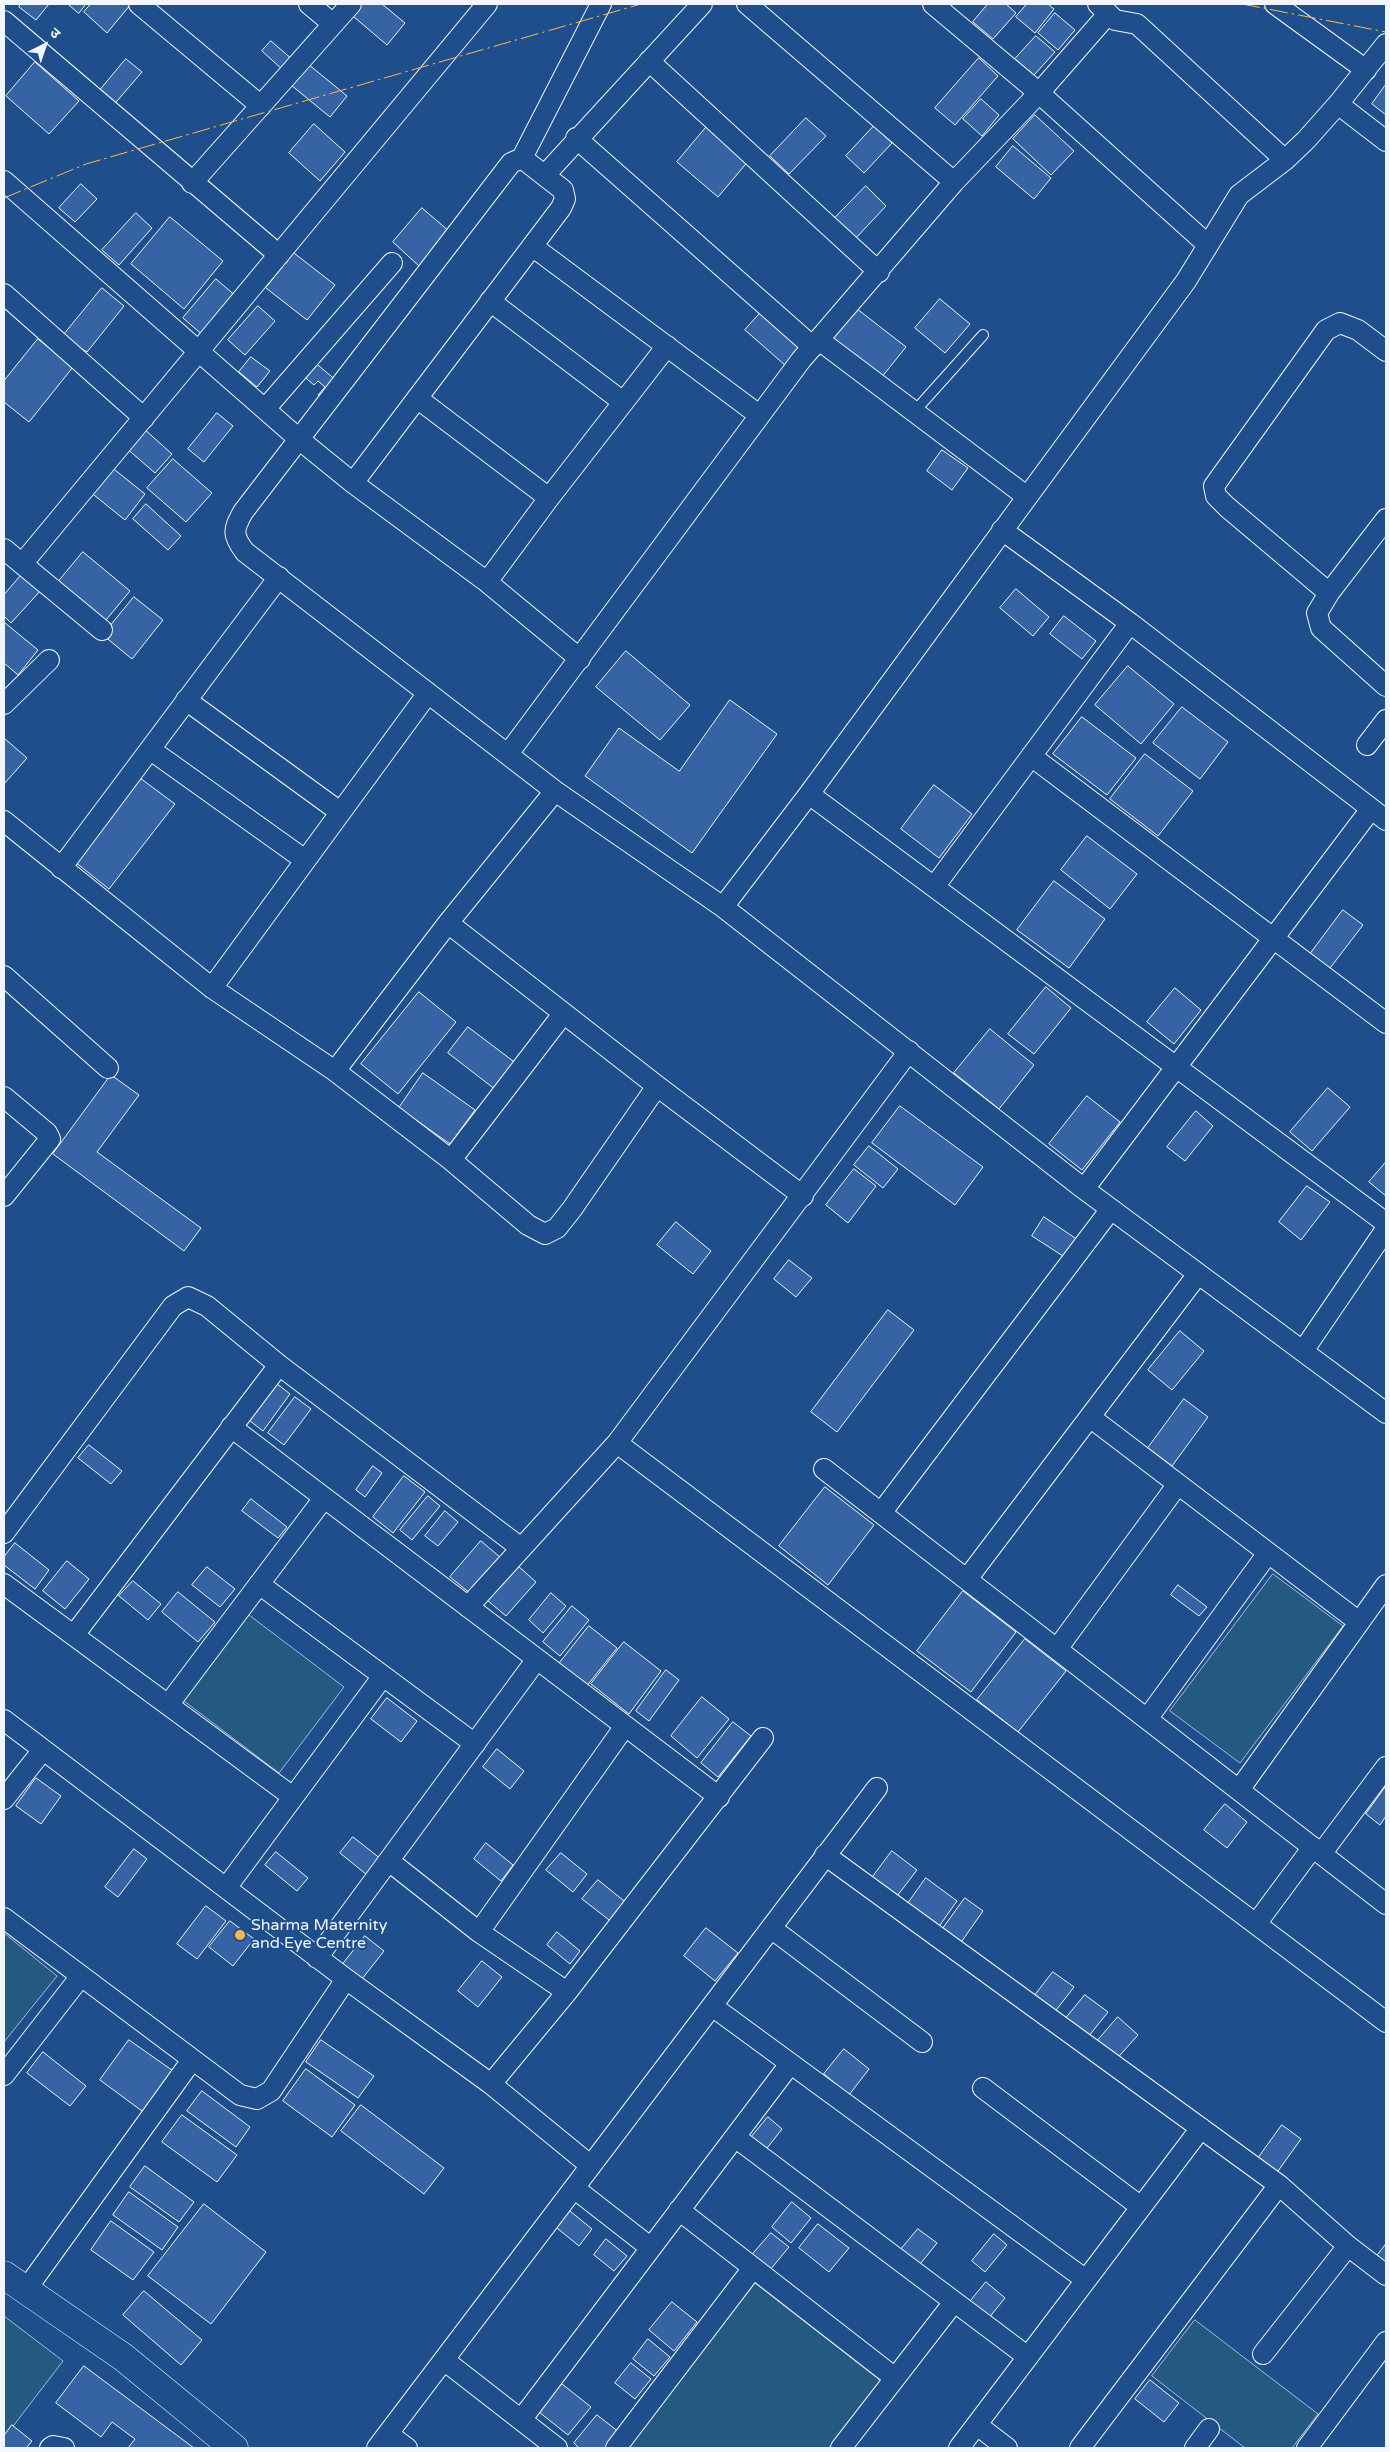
<!DOCTYPE html>
<html>
<head>
<meta charset="utf-8">
<style>
  body { margin:0 }
  #map { position:relative; width:1390px; height:2452px; overflow:hidden; background:#1f4e8c; font-family:"Varela Round","Noto Sans Devanagari",sans-serif }
  canvas { display:block }
  .frame { position:absolute; inset:0; border:5px solid #f2f6ff; pointer-events:none }
  .north { position:absolute; left:20px; top:20px; width:50px; height:50px; -webkit-text-stroke:4px #1f4e8c; paint-order:stroke; rotate:41deg; font-size:14px; font-weight:700; line-height:20px; text-align:center; color:#f2f6ff }
  .north::after { content:''; display:block; margin:auto; width:18px; height:22px; background:#f2f6ff; clip-path:polygon(50% 0,100% 100%,50% 72%,0 100%) }
</style>
</head>
<body>
<div id="map">
<canvas width="1390" height="2452"></canvas>
<div class="frame"></div>
<div class="north">उ</div>
</div>
<script>
const ctx = document.querySelector('canvas').getContext('2d');
ctx.lineJoin = 'round';
function fill(path, color) { ctx.fillStyle = color; ctx.fill(path, 'evenodd'); }
function stroke(path, color, width, dash) { ctx.strokeStyle = color; ctx.lineWidth = width; ctx.lineCap = dash ? 'butt' : 'round'; ctx.setLineDash(dash || []); ctx.stroke(path); }
function label(font, color, halo, rows, align = 'center') {
  ctx.font = font + ' "Varela Round",sans-serif'; ctx.lineWidth = 4; ctx.setLineDash([]); ctx.textBaseline = 'middle'; ctx.strokeStyle = halo; ctx.fillStyle = color; for (const [text, x, y, turn = 0] of rows) {
    ctx.save(); ctx.translate(x, y); ctx.rotate((+turn || 0) * Math.PI / 180); ctx.textAlign = isNaN(turn) ? turn : align; if (halo) ctx.strokeText(text, 0, 0); ctx.fillText(text, 0, 0); ctx.restore();
  }
}
const green = new Path2D(`
  M1273 1574 1343 1626 1240 1763 1170 1711Z
  M249 1615 344 1687 279 1773 184 1701Z
  M4 1933 57 1976 4 2042Z
  M755 2283 881 2381 829 2448H627Z
  M4 2316 63 2361 4 2438Z
  M1195 2320 1318 2414 1292 2448H1245L1152 2376Z`);
fill(green, '#245a82');
stroke(green, '#a8bbd7', 1);
const building = new Path2D(`
  M21 4H49L36 20 19 7Z
  M68 4H86L79 13Z
  M91 4H131L107 33 84 12Z
  M354 4H382L405 23 387 45 347 11Z
  M988 4H1006L1016 13 993 39 973 22Z
  M1027 4H1048L1054 9 1035 33 1016 17Z
  M1055 13 1075 30 1058 50 1038 33Z
  M1036 36 1055 52 1034 75 1015 59Z
  M271 41 293 60 283 70 262 51Z
  M979 58 998 76 955 125 935 108Z
  M126 59 142 72 111 108 96 95Z
  M35 62 79 101 49 134 6 96Z
  M308 64 347 96 330 117 291 85Z
  M1385 86 1386 87V115L1372 104Z
  M981 99 999 115 982 136 963 119Z
  M1035 115 1074 151 1051 175 1013 139Z
  M806 118 826 136 789 174 770 156Z
  M314 124 345 152 320 181 289 153Z
  M709 124 750 159 718 197 677 162Z
  M874 126 892 143 864 173 846 156Z
  M1013 146 1051 178 1034 199 996 167Z
  M81 184 97 199 75 222 59 208Z
  M866 186 886 206 854 240 833 220Z
  M422 208 450 232 420 267 393 242Z
  M136 213 152 228 119 265 102 250Z
  M170 217 223 261 184 309 131 264Z
  M294 253 335 285 307 320 266 288Z
  M216 279 238 298 205 337 183 318Z
  M102 288 124 306 87 352 62 337Z
  M940 299 970 324 945 353 915 328Z
  M852 305 906 347 881 378 828 337Z
  M258 306 275 321 245 355 228 340Z
  M763 310 804 345 786 366 745 330Z
  M38 339 73 367 29 422 4 402V381Z
  M251 357 270 371 257 387 239 372Z
  M312 360 338 382 323 399 318 395 325 387 318 381 314 385 300 373Z
  M217 413 233 426 204 462 188 449Z
  M143 428 172 454 155 473 125 447Z
  M942 450 968 468 952 490 927 471Z
  M173 459 212 493 186 522 147 488Z
  M110 466 145 494 125 520 89 491Z
  M146 504 181 536 168 550 133 519Z
  M83 552 130 591 101 626 54 587Z
  M24 572 42 589 11 623 4 616V595Z
  M1016 589 1049 617 1033 636 1000 608Z
  M134 597 163 620 132 659 103 635Z
  M1064 616 1096 641 1082 659 1050 634Z
  M4 622 38 650 18 675 4 663Z
  M626 651 690 705 660 740 596 687Z
  M1128 666 1174 704 1141 744 1095 705Z
  M730 700 777 734 692 853 585 776 619 728 679 771Z
  M1182 707 1228 742 1200 779 1153 743Z
  M1082 717 1136 758 1107 795 1053 754Z
  M4 738 27 758 4 784Z
  M1145 754 1193 791 1158 836 1110 799Z
  M140 778 175 804 109 889 75 862Z
  M934 785 972 814 939 858 901 829Z
  M1087 836 1137 874 1110 909 1061 870Z
  M1054 881 1105 919 1069 968 1017 930Z
  M1343 910 1363 925 1327 972 1308 957Z
  M1046 987 1071 1008 1034 1054 1008 1034Z
  M1175 988 1201 1010 1174 1044 1147 1022Z
  M419 992 456 1022 398 1094 361 1064Z
  M468 1027 517 1064 496 1090 448 1053Z
  M990 1029 1034 1065 999 1109 954 1073Z
  M423 1073 475 1110 450 1144 399 1108Z
  M111 1075 139 1095 97 1152 201 1228 184 1251 53 1154Z
  M1328 1088 1350 1107 1312 1151 1290 1132Z
  M1087 1096 1120 1122 1082 1170 1049 1144Z
  M900 1106 983 1167 955 1205 872 1143Z
  M1196 1111 1213 1126 1185 1161 1167 1147Z
  M869 1146 898 1169 883 1188 854 1165Z
  M1386 1162V1196L1369 1182Z
  M854 1169 876 1186 848 1223 826 1205Z
  M1307 1186 1330 1202 1301 1240 1279 1222Z
  M1044 1217 1078 1240 1066 1258 1032 1236Z
  M676 1222 711 1251 693 1274 657 1245Z
  M789 1260 812 1278 796 1297 774 1279Z
  M888 1310 914 1330 837 1432 811 1412Z
  M1180 1331 1204 1351 1172 1390 1148 1370Z
  M272 1380 290 1394 263 1431 245 1417Z
  M295 1397 311 1409 284 1445 268 1433Z
  M1184 1399 1208 1417 1172 1466 1148 1448Z
  M89 1445 122 1471 111 1484 78 1458Z
  M373 1466 382 1473 365 1497 356 1490Z
  M404 1476 425 1492 393 1533 373 1517Z
  M825 1487 874 1525 828 1585 779 1546Z
  M428 1496 440 1506 412 1540 400 1530Z
  M251 1499 287 1527 278 1538 242 1511Z
  M445 1511 458 1522 438 1546 425 1536Z
  M481 1541 501 1558 471 1594 450 1577Z
  M15 1543 49 1570 35 1589 4 1565V1557Z
  M67 1561 89 1579 65 1609 43 1591Z
  M517 1565 536 1582 506 1616 487 1600Z
  M207 1567 235 1589 220 1607 192 1585Z
  M133 1581 161 1604 148 1620 119 1596Z
  M1178 1585 1207 1607 1199 1616 1171 1595Z
  M963 1591 1016 1632 971 1692 917 1651Z
  M178 1592 215 1622 198 1642 162 1612Z
  M551 1593 566 1606 543 1633 529 1620Z
  M572 1606 589 1620 560 1656 543 1642Z
  M589 1626 617 1648 586 1687 558 1665Z
  M1025 1639 1066 1671 1018 1732 977 1700Z
  M624 1642 661 1671 629 1714 591 1684Z
  M666 1670 679 1680 649 1721 636 1711Z
  M702 1697 729 1719 697 1758 671 1736Z
  M387 1698 417 1721 401 1742 371 1719Z
  M733 1722 751 1736 718 1777 701 1763Z
  M497 1749 524 1771 510 1789 483 1767Z
  M36 1778 61 1796 41 1824 16 1806Z
  M1386 1786V1816L1380 1825 1366 1814Z
  M1225 1804 1247 1822 1227 1848 1204 1830Z
  M353 1837 386 1863 372 1879 340 1853Z
  M486 1843 513 1865 501 1881 474 1859Z
  M134 1849 147 1859 118 1897 105 1887Z
  M892 1851 917 1870 894 1900 869 1882Z
  M276 1852 308 1878 297 1891 265 1865Z
  M561 1853 587 1874 573 1892 546 1870Z
  M926 1878 957 1901 935 1932 904 1909Z
  M598 1880 628 1904 613 1923 582 1899Z
  M965 1898 983 1911 957 1948 939 1934Z
  M206 1906 226 1921 197 1959 177 1944Z
  M230 1921 254 1939 233 1966 209 1947Z
  M706 1928 738 1953 715 1981 684 1956Z
  M557 1932 580 1951 570 1964 547 1945Z
  M365 1936 384 1951 362 1979 343 1964Z
  M482 1961 502 1977 478 2007 458 1991Z
  M1053 1972 1074 1987 1050 2018 1029 2003Z
  M1085 1995 1108 2012 1084 2042 1062 2023Z
  M1118 2017 1138 2035 1113 2063 1093 2046Z
  M129 2040 176 2073 146 2114 100 2080Z
  M321 2040 374 2076 358 2098 306 2062Z
  M844 2049 869 2069 849 2095 824 2074Z
  M43 2052 86 2086 70 2106 27 2073Z
  M306 2069 355 2105 332 2137 283 2101Z
  M202 2091 250 2127 236 2147 187 2111Z
  M361 2105 444 2168 424 2194 341 2131Z
  M182 2115 237 2155 217 2182 162 2142Z
  M768 2117 782 2129 764 2152 749 2140Z
  M1282 2125 1301 2139 1273 2178 1254 2164Z
  M145 2166 194 2202 179 2222 130 2187Z
  M129 2192 178 2227 162 2250 113 2215Z
  M792 2202 811 2218 791 2243 772 2227Z
  M204 2204 266 2252 211 2324 148 2276Z
  M570 2211 592 2229 579 2246 557 2228Z
  M111 2221 154 2252 133 2280 91 2250Z
  M818 2224 849 2248 829 2272 799 2248Z
  M918 2229 937 2243 917 2268 898 2253Z
  M771 2233 789 2247 770 2270 752 2255Z
  M994 2234 1007 2245 985 2272 972 2261Z
  M606 2239 627 2256 614 2271 594 2255Z
  M1386 2244V2271L1373 2261Z
  M986 2282 1005 2298 988 2319 969 2303Z
  M144 2291 202 2340 181 2365 123 2315Z
  M672 2302 697 2322 674 2351 649 2330Z
  M648 2339 670 2357 654 2376 633 2359Z
  M631 2363 651 2379 635 2399 615 2383Z
  M84 2366 194 2448H128L135 2439 112 2422 101 2437 56 2403Z
  M1150 2380 1179 2403 1164 2422 1135 2399Z
  M562 2384 591 2407 568 2435 539 2412Z
  M597 2415 624 2436 614 2448H579L574 2443Z
  M12 2425 32 2441 26 2448H4V2436Z`);
fill(building, '#3563a3');
stroke(building, '#f2f6ff', 1);
const lane = new Path2D(`
  M914 412 983 335`);
const street = new Path2D(`
  M139 4 261 106
  M309 4 333 24
  M747 4 954 182
  M933 4 1039 93 1208 245
  M1098 4 1115 20 1137 24 1285 160
  M1275 4 1366 70
  M4 21 279 255
  M649 61 879 272
  M1338 104 1386 141
  M576 138 813 347
  M522 158 601 4
  M545 175 702 4
  M4 181 300 440 353 483 487 582 580 659
  M192 183 351 4
  M532 246 759 415
  M4 294 144 418
  M490 301 623 402
  M819 340 1026 496
  M417 398 549 498
  M265 409 392 263
  M353 483 561 208 565 199 563 190 522 158 511 163 243 512C233 530 232 535 245 552L555 791 723 907 1084 1189 1386 1413
  M1386 519 1329 593 1317 613 1321 628 1386 686
  M1002 530 1130 623 1386 820
  M4 549 102 630
  M22 564 487 4
  M487 582 549 498 667 346
  M1329 593 1227 507 1216 496 1214 486 1326 330 1340 323 1358 330 1386 351
  M186 700 340 812
  M4 704 49 660
  M1367 745 1386 720
  M151 750 305 860
  M508 754 801 360 954 182 1039 93 1108 14
  M1031 756 1386 1023
  M809 794 1386 1223
  M4 821 212 988 335 1071 451 1160 528 1225 545 1234 557 1228 572 1209 657 1086
  M61 868 279 577
  M934 887 1130 623
  M723 907 809 794 1186 281 1239 195 1285 160 1306 140 1338 104 1386 44
  M448 923 657 1086 803 1196
  M4 976 108 1068
  M212 988 428 693
  M335 1071 448 923 555 791
  M4 1097 47 1133 50 1139 4 1196
  M451 1160 563 1014
  M1084 1189 1371 809
  M1303 1351 1386 1229
  M1090 1417 1359 1622
  M231 1427 719 1797
  M617 1443 1386 2022
  M824 1469 1386 1904
  M881 1513 1111 1209
  M4 1533 173 1306 188 1297 207 1306 279 1365 521 1548
  M967 1579 1198 1274
  M4 1584 293 1797
  M259 1584 475 1744
  M468 1607 617 1443 909 1051
  M74 1635 279 1365
  M1057 1649 1178 1484
  M168 1705 324 1498
  M1147 1719 1268 1553
  M4 1720 346 1979 491 2084 591 2166
  M1239 1790 1386 1585
  M4 1799 43 1750
  M1321 1854 1386 1767
  M825 1855 1279 2185 1348 2246 1386 2275
  M389 1861 479 1932 567 1992
  M226 1888 383 1676
  M4 1918 240 2095 257 2099 271 2091 346 1979
  M1256 1924 1313 1847
  M771 1928 922 2042
  M479 1932 625 1726
  M317 1958 537 1659
  M712 2006 1086 2280
  M4 2075 81 1976
  M491 2084 567 1992 763 1738
  M983 2088 1141 2207
  M735 2137 1028 2357
  M574 2188 651 2248
  M679 2210 895 2378
  M25 2291 192 2060
  M1263 2354 1348 2246
  M444 2360 557 2448
  M521 2420 790 2064
  M977 2425 1007 2448
  M388 2434 407 2448
  M50 2448 53 2446 64 2448
  M377 2448 877 1788
  M616 2448 753 2268
  M841 2448 954 2302
  M959 2448 1201 2128
  M1080 2448 1279 2185
  M1195 2448 1209 2429
  M1307 2448 1386 2342`);
const secondary = new Path2D(`
  M4 2275 123 2357 234 2448`);
stroke(lane, '#f2f6ff', 12);
stroke(street, '#f2f6ff', 22);
stroke(secondary, '#f2f6ff', 29);
stroke(lane, '#1f4e8c', 10);
stroke(street, '#1f4e8c', 20);
stroke(secondary, '#1f4e8c', 28);
stroke(new Path2D(`
  M1242 4 1386 32
  M4 198 86 164 641 4`), '#ffb74d', 1, [18, 4, 2.5, 4]);
for (const [x, y, r, color] of [
  [240,1935,6,"#ffb74d"]
]) { const dot = new Path2D(); dot.arc(x, y, r, 0, 2 * Math.PI); ctx.fillStyle = color; ctx.fill(dot); stroke(dot, '#1f4e8c', 2); }
label('16px', '#f2f6ff', '#1f4e8c', [
  ["Sharma Maternity",251,1926],
  ["and Eye Centre",251,1944]
], 'left');
</script>
</body>
</html>
